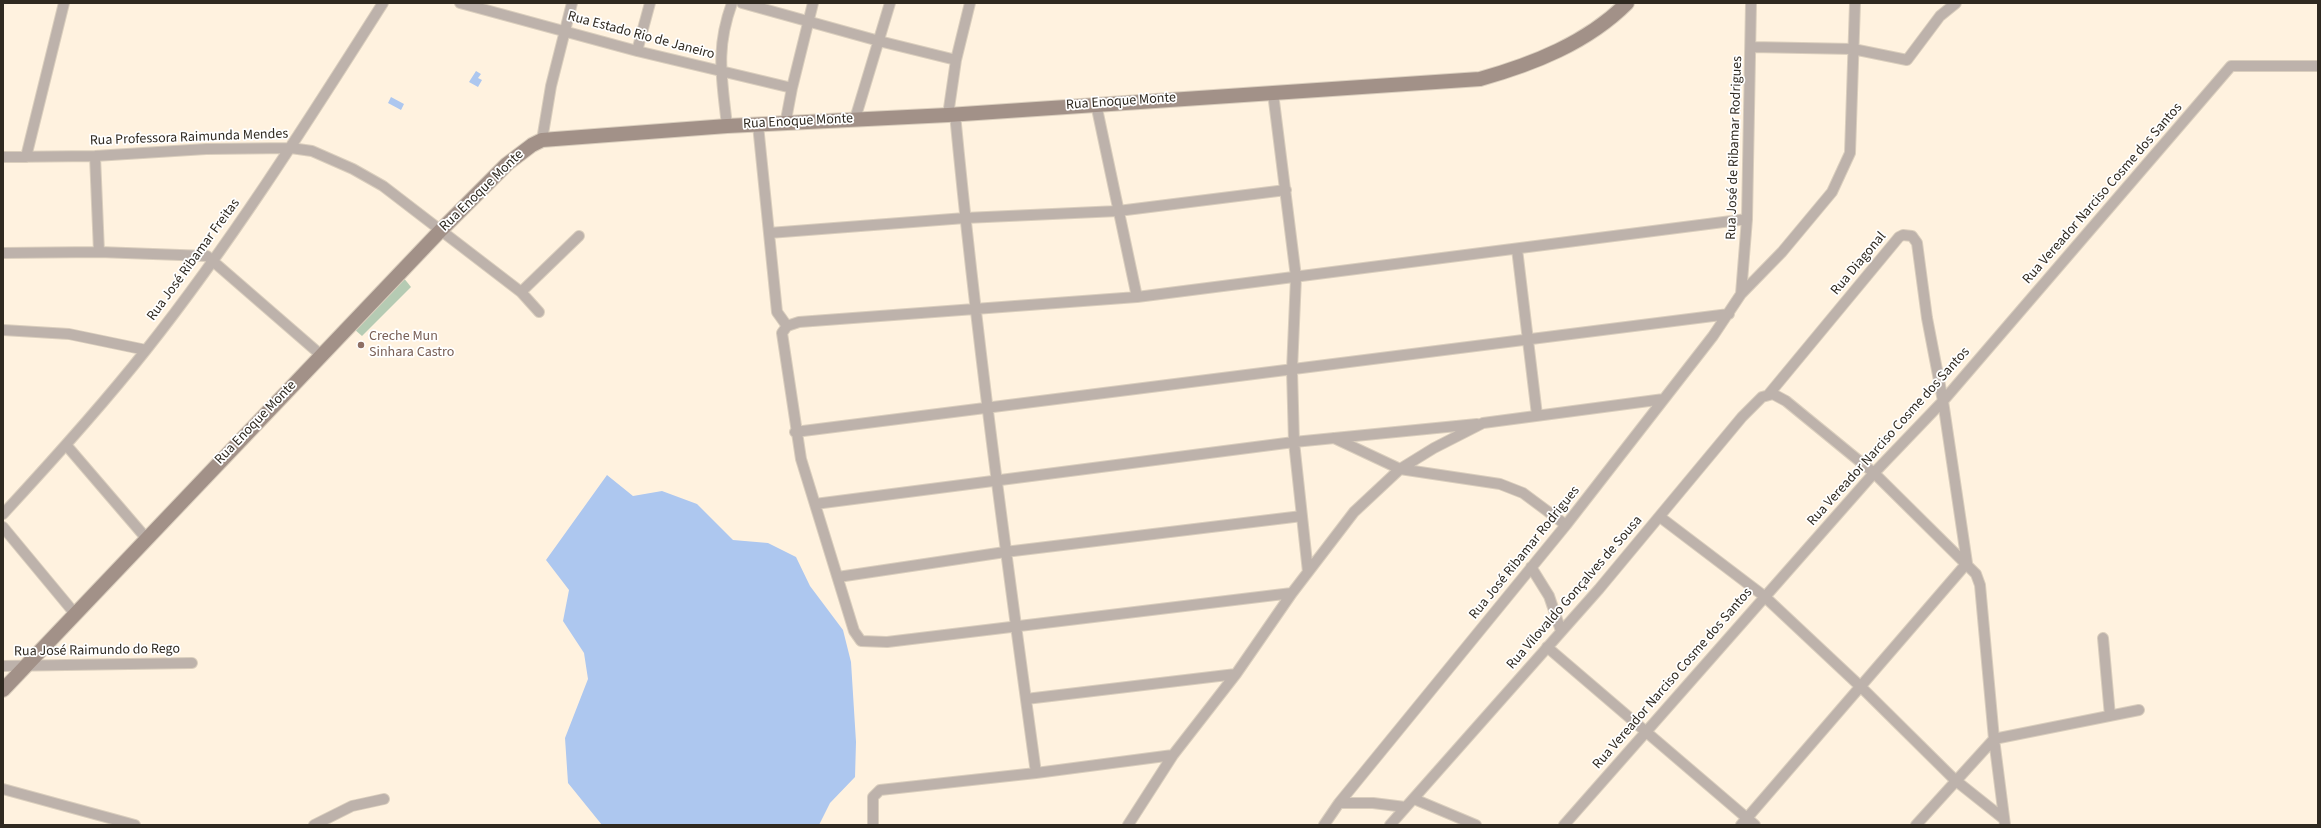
<!DOCTYPE html>
<html>
<head>
<meta charset="utf-8">
<style>
  body { margin:0 }
  #map { position:relative; width:2321px; height:828px; overflow:hidden; background:#fff2df; font-family:"Source Sans 3",sans-serif }
  canvas { display:block }
  .frame { position:absolute; inset:0; border:4px solid #2f2920; pointer-events:none }
</style>
</head>
<body>
<div id="map">
<canvas width="2321" height="828"></canvas>
<div class="frame"></div>
</div>
<script>
const ctx = document.querySelector('canvas').getContext('2d');
ctx.lineJoin = 'round';
function fill(path, color) { ctx.fillStyle = color; ctx.fill(path, 'evenodd'); }
function stroke(path, color, width, dash) { ctx.strokeStyle = color; ctx.lineWidth = width; ctx.lineCap = dash ? 'butt' : 'round'; ctx.setLineDash(dash || []); ctx.stroke(path); }
function label(font, color, halo, rows, align = 'center') {
  ctx.font = font + ' "Source Sans 3",sans-serif'; ctx.lineWidth = 3.5; ctx.setLineDash([]); ctx.textBaseline = 'middle'; ctx.strokeStyle = halo; ctx.fillStyle = color; for (const [text, x, y, turn = 0] of rows) {
    ctx.save(); ctx.translate(x, y); ctx.rotate((+turn || 0) * Math.PI / 180); ctx.textAlign = isNaN(turn) ? turn : align; if (halo) ctx.strokeText(text, 0, 0); ctx.fillText(text, 0, 0); ctx.restore();
  }
}
fill(new Path2D(`
  M403 277 411 287 362 336 354 329Z`), '#b5cbb3');
fill(new Path2D(`
  M476 71 481 74 478 78 482 80 478 87 469 82Z
  M391 97 404 104 401 110 388 103Z
  M607 475 633 496 662 491 697 504 733 540 768 543 796 557 810 586 843 630 851 662 856 742 855 777 830 803 819 825H602L568 783 565 738 588 679 584 653 563 621 569 590 546 560Z`), '#adc7ef');
const minor = new Path2D(`
  M460 3 637 51 792 88
  M742 3 879 41 956 60
  M1751 47 1853 49 1907 60 1940 16 1956 3
  M637 51 650 3
  M1273 93 1296 277 1292 370 1294 442 1308 572
  M1096 104 1137 297
  M955 114C976 335 1006 554 1036 773
  M948 115 956 60 970 3
  M855 119 890 3
  M758 125 777 312 787 326
  M785 125 792 88 813 3
  M727 126C722 78 715 50 732 3
  M542 140 551 86 572 3
  M95 156 99 252
  M3 157 95 156 206 149 291 148 312 151 353 169 383 186 521 292 539 312
  M26 157 64 3
  M769 233 965 218 1118 211 1286 190
  M1517 249 1537 415
  M3 253 99 252 207 256 321 355
  M521 292 579 236
  M1741 294 1747 219 1751 3
  M3 330 69 334 146 350
  M795 432 1729 314
  M1334 438 1400 469 1500 484 1523 493 1566 525
  M67 446 146 538
  M815 504 1294 442 1477 424
  M3 514C52 461 101 407 146 350 233 240 308 121 383 3
  M1660 517 1764 596 1861 687 1955 780 2004 819
  M3 527 76 615
  M1531 567 1549 596 1561 631
  M838 577 1005 552 1302 516
  M1292 593 887 642 861 641 854 631 801 459 782 333 787 326 799 322 1137 297 1747 219
  M2103 638 2110 716
  M1547 647 1755 825
  M3 666 192 663
  M1026 699 1236 674
  M3 789 135 825
  M1414 799 1476 825
  M1339 803H1373L1405 807
  M314 825 352 806 384 799
  M873 825V797L880 790 1036 773 1173 755
  M1128 825 1173 755 1236 674 1292 593 1354 512 1400 469 1434 448 1483 423 1664 399
  M1324 825 1339 803 1566 525 1713 336 1741 294 1782 252 1832 192 1850 153 1855 3
  M1390 825 1599 589 1742 417 1762 397 1773 394 1786 401 1874 473 1976 574 1980 585 1994 739 2005 825
  M1564 825 1874 473 1943 401 2231 66H2318
  M1741 825 1967 563 1943 401 1927 318 1917 243 1912 236 1903 235 1899 237 1769 394
  M1916 825 1994 739 2139 710`);
const secondary = new Path2D(`
  M3 690 441 230 507 164 532 145 542 140 727 126 948 115 1480 79C1533 64 1587 43 1627 3`);
stroke(minor, '#dacebd', 12);
stroke(secondary, '#dacebd', 16);
stroke(minor, '#bdb2ab', 10);
stroke(secondary, '#a29188', 14);
for (const [x, y, r, color] of [
  [361,345,4,"#8d6e63"]
]) { const dot = new Path2D(); dot.arc(x, y, r, 0, 2 * Math.PI); ctx.fillStyle = color; ctx.fill(dot); stroke(dot, '#fff', 1.5); }
label('14px', '#2f2920', '#fff', [
  ["Rua Estado Rio de Janeiro",641,36,15],
  ["Rua Enoque Monte",1121,102,-4],
  ["Rua Enoque Monte",798,122,-3],
  ["Rua Professora Raimunda Mendes",189,138,-2],
  ["Rua José de Ribamar Rodrigues",1735,148,-88],
  ["Rua Enoque Monte",482,191,-44],
  ["Rua Vereador Narciso Cosme dos Santos",2103,194,-49],
  ["Rua José Ribamar Freitas",194,260,-54],
  ["Rua Diagonal",1859,264,-50],
  ["Rua Enoque Monte",256,423,-46],
  ["Rua Vereador Narciso Cosme dos Santos",1889,437,-48],
  ["Rua José Ribamar Rodrigues",1525,553,-51],
  ["Rua Vilovaldo Gonçalves de Sousa",1575,593,-49],
  ["Rua José Raimundo do Rego",97,651,-1],
  ["Rua Vereador Narciso Cosme dos Santos",1673,679,-49]
]);
label('14px', '#785e54', '#fff', [
  ["Creche Mun",369,337],
  ["Sinhara Castro",369,353]
], 'left');
</script>
</body>
</html>
